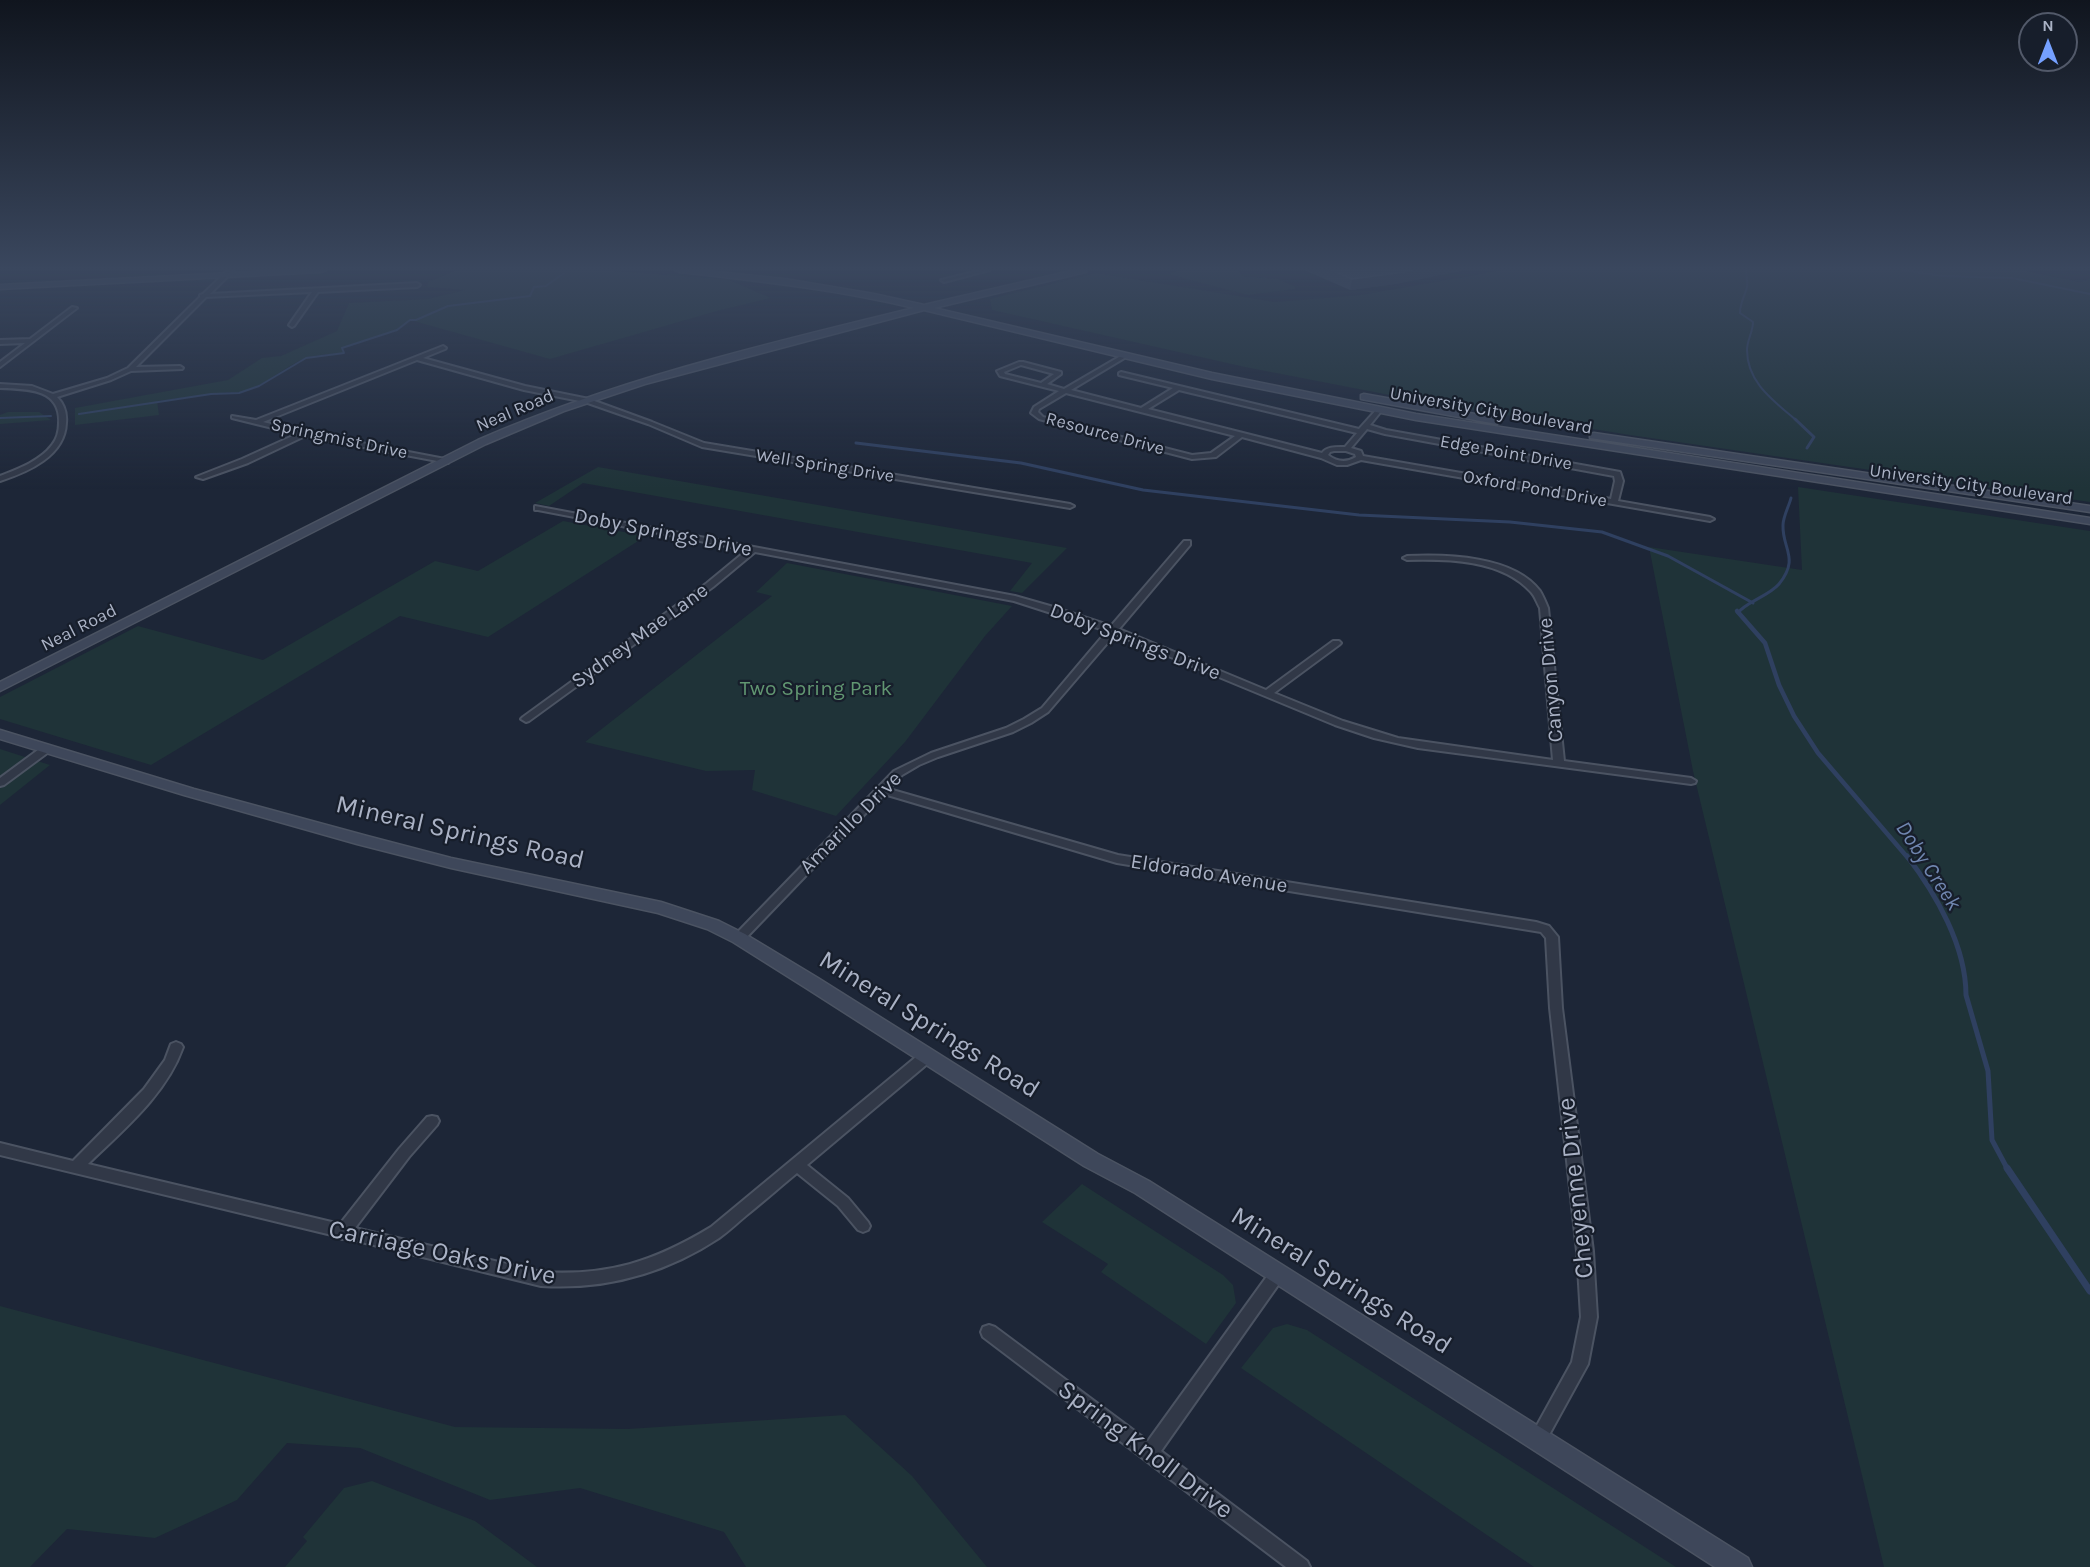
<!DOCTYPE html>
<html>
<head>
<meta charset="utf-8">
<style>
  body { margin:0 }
  #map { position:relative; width:2090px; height:1567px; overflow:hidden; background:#1d2637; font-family:Karla,sans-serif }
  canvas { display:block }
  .north { position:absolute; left:2018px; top:12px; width:60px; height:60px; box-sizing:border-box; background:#171e2b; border:2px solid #525969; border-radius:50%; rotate:0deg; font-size:16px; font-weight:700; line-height:24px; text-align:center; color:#aab2c5 }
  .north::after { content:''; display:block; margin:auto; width:21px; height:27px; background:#75a0ff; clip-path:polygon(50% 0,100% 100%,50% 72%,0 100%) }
</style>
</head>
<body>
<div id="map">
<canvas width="2090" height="1567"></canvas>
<div class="north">N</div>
</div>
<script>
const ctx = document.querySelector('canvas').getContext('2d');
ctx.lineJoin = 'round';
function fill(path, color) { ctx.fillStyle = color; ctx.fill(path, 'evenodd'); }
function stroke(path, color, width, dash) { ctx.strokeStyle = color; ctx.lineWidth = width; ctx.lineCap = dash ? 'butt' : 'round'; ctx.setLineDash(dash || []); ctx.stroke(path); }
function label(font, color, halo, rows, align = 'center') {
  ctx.font = font + ' Karla,sans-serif'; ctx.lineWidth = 4.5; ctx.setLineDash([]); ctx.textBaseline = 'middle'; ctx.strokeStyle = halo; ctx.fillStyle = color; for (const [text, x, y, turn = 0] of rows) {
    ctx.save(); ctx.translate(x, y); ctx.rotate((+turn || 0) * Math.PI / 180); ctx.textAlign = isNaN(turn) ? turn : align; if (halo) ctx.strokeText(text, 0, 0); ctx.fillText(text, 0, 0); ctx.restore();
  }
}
fill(new Path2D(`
  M457 270H596L727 279 771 298 717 311 550 359 410 320 397 330 343 348 344 353C332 354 318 354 306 358 283 366 254 397 230 392L157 401 159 415 75 425V408L228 380 262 358 281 356 337 331 349 303 428 299 465 290 427 287 428 282Z
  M1182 270H1238L1242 276 1278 279 1296 287 1295 289 1248 295 1171 275V273Z
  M1503 270H2021L2080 282 2090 279V502L1630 435 1431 403 1245 367 992 310 990 299 1096 273 1275 302 1361 295Z
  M8 412H39L51 420 0 424V415Z
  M598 467 1067 548 1022 593 1010 591 1032 563 583 483 549 506 535 503Z
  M1798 487 2090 531V1567H1884L1693 771 1649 547 1802 570Z
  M563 521 646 536 488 637 400 616 151 765 0 719V697L138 626 263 660 435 561 478 571Z
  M787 563 1012 606 985 636 905 742 836 816 752 790 755 770 706 771 585 742 772 596 756 592Z
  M0 749 50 765 0 805Z
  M1082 1184 1223 1275 1233 1285 1236 1303 1206 1344 1101 1272 1108 1264 1042 1222Z
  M0 1306 455 1427 628 1429 845 1415 912 1476 987 1567H746L724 1532 580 1488 490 1500 360 1448 287 1443 237 1500 155 1538 67 1529 30 1567H0Z
  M1287 1324 1307 1330 1676 1567H1534L1241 1368 1273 1328Z
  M372 1481 475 1521 537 1567H285L307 1541 303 1537 344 1488Z`), '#1f3338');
stroke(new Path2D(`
  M1746 270C1746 275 1748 282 1747 287 1745 296 1740 302 1740 313L1753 322C1753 332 1747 340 1747 350 1747 383 1774 401 1797 421
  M1902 270 1943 276 2012 278 2090 294
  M79 414 211 394 239 393 259 386 306 358 344 353 342 348 397 330 410 320H416L448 306 530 296 534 287 546 286 564 273
  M0 418 51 416`), '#2f4060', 2);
stroke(new Path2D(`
  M1795 419 1814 437 1807 448
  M856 443 1021 463 1143 490 1359 515 1510 522 1602 532 1668 556 1753 603
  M1738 613C1744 603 1769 596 1779 584 1800 558 1782 549 1783 525 1783 517 1789 506 1791 498`), '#2f4060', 3);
stroke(new Path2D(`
  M1737 611 1765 643 1779 685 1794 716 1818 753 1908 858`), '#2f4060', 4.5);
stroke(new Path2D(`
  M1907 856C1936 894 1966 946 1966 995L1988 1071 1992 1140 2008 1170`), '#2f4060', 5);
stroke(new Path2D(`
  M2007 1168 2090 1291`), '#2f4060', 7);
const street = new Path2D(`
  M228 270H234L210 294 417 283 420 285 417 287 318 292 294 326 292 327 289 325 312 292 206 297 136 367 180 366 183 368 182 369 131 371 111 380 57 397C64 404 67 413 66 423 65 456 28 472 0 481V476C18 469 40 461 52 445 57 439 59 431 59 423 61 388 26 389 0 388V384L32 386 53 394 107 378 128 368 200 297V295L203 294Z
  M982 270H990L944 282 941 280Z
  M72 307 77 308 0 367V362L25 343 0 344V340L30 339Z
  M443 346 446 348 445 349 423 358 525 386 589 399 652 422 704 443 1070 504 1074 506 1070 508 702 447 648 424 585 402 524 390 417 360 263 422 304 432 445 459 449 461 448 463 305 436 248 463 203 479 196 477 242 459 297 434 232 418V416L256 420Z
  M1124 354 1126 355V357L1071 390 1141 408 1173 388 1119 375V373L1121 372 1359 429 1377 409 1379 408 1382 410 1370 425 1386 430 1620 472 1623 481 1618 501 1710 517 1714 519 1710 521 1361 460 1347 465H1337L1321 458 1242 437 1216 457 1192 459 1039 419 1031 413 1034 407 1059 391 1000 376 997 371 1019 362H1023L1061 372V374L1047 384 1064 389ZM1021 365 1054 374 1041 383 1005 374 1004 372ZM1179 390 1357 433 1345 447C1337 447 1327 446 1322 453L1148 409ZM1066 393 1235 436 1211 453 1192 455 1043 417 1038 412 1039 409ZM1367 429 1385 434 1614 476 1615 481 1611 499 1363 456 1361 451 1351 448ZM1334 451H1346L1355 454 1356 457C1346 463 1337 462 1328 455L1330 452Z
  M535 506 1015 596 1050 606 1111 626 1184 541H1190V545L1119 629 1266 690 1333 641H1339L1341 643 1339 645 1274 693 1343 721 1398 738 1553 760 1540 608C1537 603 1535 596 1531 592 1501 559 1447 559 1407 560L1403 558 1407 556C1447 554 1514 556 1540 591 1543 596 1546 603 1548 608L1564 761 1691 778 1696 781 1695 783 1691 784 1418 748 1374 738 1335 725 1115 634 1048 712 1031 723 1013 732 938 757 919 765 902 775 889 789 1118 855 1536 922 1549 926 1558 937 1562 1008 1593 1251 1597 1317 1588 1364 1544 1444 1538 1446 1532 1444 1530 1438 1572 1362 1581 1317 1577 1251 1550 1008 1546 938 1541 932 1117 863 884 794 743 941H735L733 938 735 935 894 771 931 753 1006 728 1024 719 1042 708 1107 631 1014 601 755 552 713 587 529 721 526 722 521 719 523 717 707 583 747 550 538 510H535Z
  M46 746 50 747 51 749 50 751 4 785 0 786V778L42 747Z
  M176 1042 181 1044 183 1047C166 1095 123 1130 88 1164L340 1224 399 1149 427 1117 432 1116 437 1117 439 1121 437 1125 409 1157 355 1228 541 1272C608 1276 653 1262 711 1227L922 1052 927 1051 932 1052 934 1056 932 1060 807 1165 848 1198 868 1222 870 1226 868 1230 863 1232 858 1230 838 1206 797 1173C780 1187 764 1201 748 1214 738 1222 729 1231 719 1238 666 1273 605 1290 541 1286L345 1238 342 1239 336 1236 0 1155V1143L73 1161 144 1089 165 1060 171 1044Z
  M1278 1266 1283 1268 1286 1273 1283 1278 1161 1451 1307 1561 1310 1567H1286L983 1337 981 1332 983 1327 989 1325 995 1327 1148 1441 1273 1268Z`);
const secondary = new Path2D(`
  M287 270H326L322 272 0 289V285Z
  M675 270H697L785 279 874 294 924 305 1075 270H1087L1086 272 934 308 1212 373 1416 414 2090 518V524L1416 420 1212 379 924 310 645 384 564 411 486 444 0 691V682L478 440C618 379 766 344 914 308 836 289 758 281 679 272Z
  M1364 394 1497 418 1502 421 1497 424 1361 399V395Z
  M1594 433 2090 506V512L1590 438V434Z
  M0 730 194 789 367 836 451 858 661 902 719 921 745 934 818 978 1098 1154 1149 1181 1748 1558 1752 1567H1715L1135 1193 1084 1166 806 988 733 942 707 929 658 913 451 868 357 844 184 795 0 739Z`);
stroke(street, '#4b5362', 4);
stroke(secondary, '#4b5362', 3);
fill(street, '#313847');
fill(secondary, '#3e475a');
fill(new Path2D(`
  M1304 270H1466L1395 284 1350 290Z`), '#414c60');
fill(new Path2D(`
  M1413 270H1466L1395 284 1350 290 1352 279Z`), '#2e384b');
const building = new Path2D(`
  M1331 270H1413L1397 273 1352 279Z`);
fill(building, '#4c576b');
stroke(building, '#5b6579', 1.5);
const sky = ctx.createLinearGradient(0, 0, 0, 489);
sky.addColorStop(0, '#10151e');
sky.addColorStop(0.55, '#3a475e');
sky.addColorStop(1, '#3a475e00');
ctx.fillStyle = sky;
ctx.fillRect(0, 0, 2090, 489);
label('18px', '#aab2c5', '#171e2b', [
  ["Neal Road",515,411,-23],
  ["University City Boulevard",1491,411,10],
  ["Resource Drive",1105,434,15],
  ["Springmist Drive",339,439,12],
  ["Edge Point Drive",1506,453,10],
  ["Well Spring Drive",825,466,9],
  ["University City Boulevard",1971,485,8],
  ["Oxford Pond Drive",1535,489,10],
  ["Neal Road",79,628,-27]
]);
label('21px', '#aab2c5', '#171e2b', [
  ["Doby Springs Drive",663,533,11],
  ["Sydney Mae Lane",640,636,-36],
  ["Doby Springs Drive",1135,642,21],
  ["Canyon Drive",1551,680,-95],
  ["Amarillo Drive",851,823,-45],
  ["Eldorado Avenue",1209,874,9]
]);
label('21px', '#619671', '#171e2b', [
  ["Two Spring Park",816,689]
]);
label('italic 22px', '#7086b0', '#171e2b', [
  ["Doby Creek",1928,866,57]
]);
label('26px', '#aab2c5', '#171e2b', [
  ["Mineral Springs Road",460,833,13],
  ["Mineral Springs Road",929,1025,32],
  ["Cheyenne Drive",1576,1188,-96],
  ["Carriage Oaks Drive",442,1253,12],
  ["Mineral Springs Road",1341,1281,32],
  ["Spring Knoll Drive",1145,1450,37]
]);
</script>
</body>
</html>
